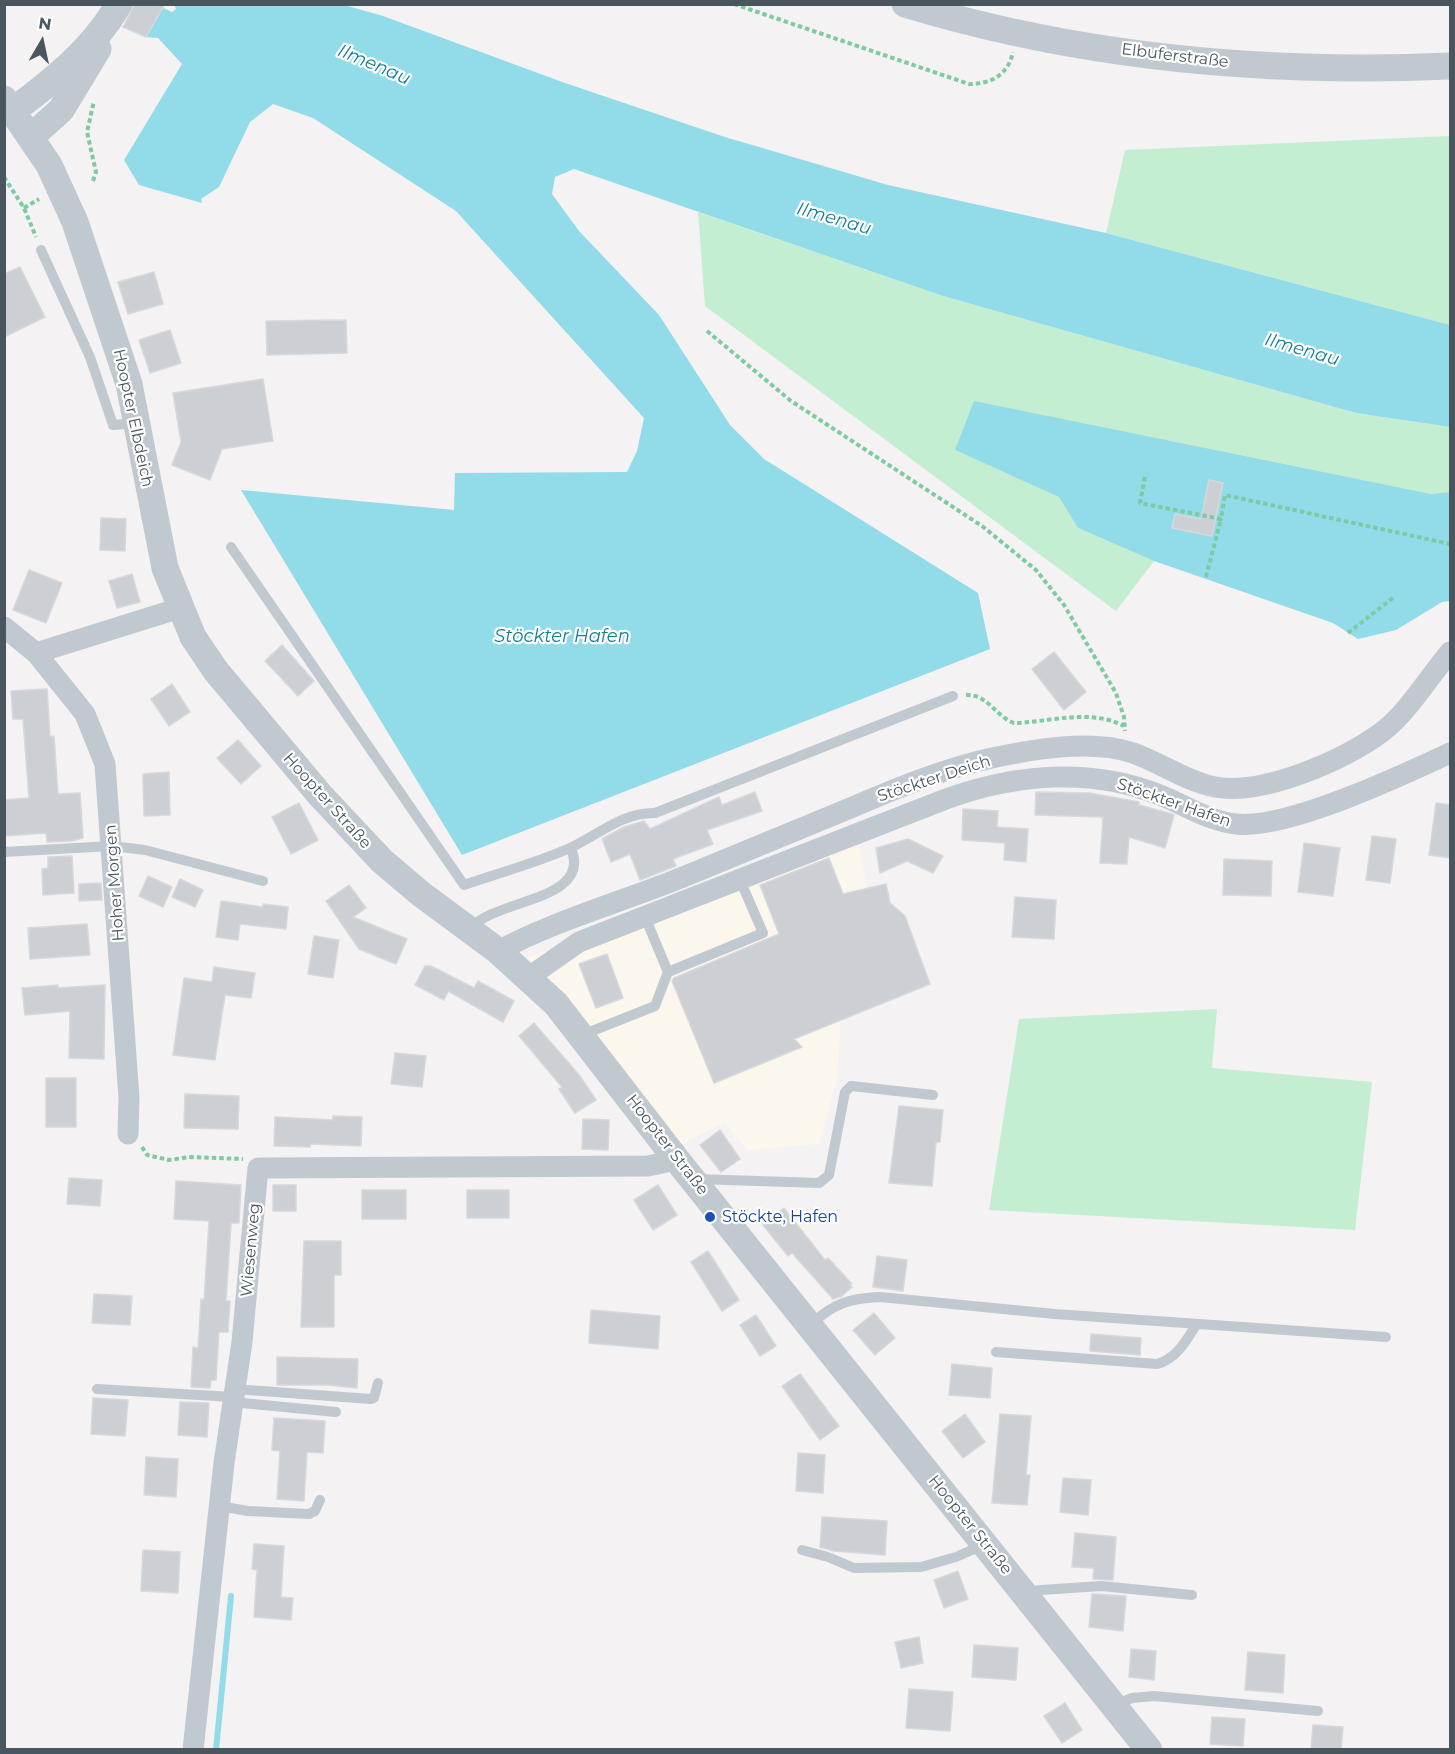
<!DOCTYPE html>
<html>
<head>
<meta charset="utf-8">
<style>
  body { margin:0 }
  #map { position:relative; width:1455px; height:1754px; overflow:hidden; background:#f4f2f2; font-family:Montserrat,sans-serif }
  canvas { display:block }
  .frame { position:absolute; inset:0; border:6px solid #4a565e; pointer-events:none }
  .north { position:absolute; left:12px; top:12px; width:60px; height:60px; -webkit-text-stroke:4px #fff; paint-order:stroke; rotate:9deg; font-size:16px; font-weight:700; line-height:24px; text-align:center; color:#4a565e }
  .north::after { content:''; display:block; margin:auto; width:21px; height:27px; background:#4a565e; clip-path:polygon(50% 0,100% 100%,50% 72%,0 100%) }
</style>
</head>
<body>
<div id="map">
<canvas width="1455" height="1754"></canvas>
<div class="frame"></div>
<div class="north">N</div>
</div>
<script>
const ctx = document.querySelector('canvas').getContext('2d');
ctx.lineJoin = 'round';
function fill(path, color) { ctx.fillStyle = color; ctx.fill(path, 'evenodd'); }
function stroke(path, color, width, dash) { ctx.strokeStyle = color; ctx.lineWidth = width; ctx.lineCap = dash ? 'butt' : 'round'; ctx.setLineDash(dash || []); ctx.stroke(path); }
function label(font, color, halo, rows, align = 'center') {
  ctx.font = font + ' Montserrat,sans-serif'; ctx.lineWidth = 4.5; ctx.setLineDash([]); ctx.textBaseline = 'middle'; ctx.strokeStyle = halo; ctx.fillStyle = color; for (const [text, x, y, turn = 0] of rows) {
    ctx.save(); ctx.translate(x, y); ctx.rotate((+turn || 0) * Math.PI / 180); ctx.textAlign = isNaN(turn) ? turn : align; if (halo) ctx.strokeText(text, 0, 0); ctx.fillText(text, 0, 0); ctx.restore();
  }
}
fill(new Path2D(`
  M856 828 867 889 907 924 930 984 841 1019 837 1080 819 1144 747 1150 725 1122 678 1146 528 958Z`), '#fcf7ed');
fill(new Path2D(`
  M1450 136V325L1106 233 1125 150Z
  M698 212 943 296 1356 413 1450 427V492L1431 494 955 450 1060 497 1078 528 1154 561 1116 611 705 306Z
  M1217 1009 1212 1068 1372 1082 1355 1230 989 1210 1019 1019Z`), '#c3eed2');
fill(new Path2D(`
  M174 4 344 5 383 16 565 83 725 137 888 185 1106 233 1450 325V427L1356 413 943 296 574 169 555 177 552 194 579 231 659 315 730 425 764 459 978 593 990 649 462 855 241 490 454 510 455 473 627 472 637 451 644 418 456 211 313 118 273 104 250 122 219 187 201 199 202 203 139 185 124 160 182 64 158 38 146 37 163 8 172 12 176 9Z
  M974 401 1431 494 1450 492V601L1442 602 1396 630 1358 639 1333 623 1154 561 1078 528 1059 497 955 450Z`), '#92dbe9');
stroke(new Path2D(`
  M216 1750 231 1596`), '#92dbe9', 6);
const building = new Path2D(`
  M135 4H165L146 37 123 27Z
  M20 267 45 317 4 337V274Z
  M154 272 163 304 128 314 118 282Z
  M346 320 347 353 267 355 266 321Z
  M170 330 181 363 150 373 139 340Z
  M263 379 273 441 222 449 210 480 172 465 181 442 173 393Z
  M1209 480 1223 483 1212 536 1172 528 1175 514 1201 519Z
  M101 518 126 519 125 551 100 550Z
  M29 570 62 583 46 623 13 610Z
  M132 574 140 602 117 608 109 581Z
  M282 645 314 681 298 696 265 661Z
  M1054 652 1086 692 1064 710 1032 669Z
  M172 684 190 712 169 726 151 699Z
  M47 689 50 737 54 736 58 794 80 793 83 838 71 841 47 842 46 833 4 836V800L29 798 23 719H13L11 691Z
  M238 740 261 766 241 784 217 758Z
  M169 772 170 815 144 816 143 774Z
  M755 792 762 811 707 830 713 844 673 859 676 866 640 880 630 854 611 862 602 839 624 827 644 821 650 829 719 797 722 805Z
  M1036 792 1090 793 1139 802V805L1172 814 1174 815 1165 848 1129 837 1127 864 1100 863 1103 817 1035 815Z
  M299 803 318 840 291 854 272 817Z
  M1436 803 1450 805V858L1429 855Z
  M963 809 998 811 997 827 1028 829 1026 862 1004 860 1005 843 962 840Z
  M1372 836 1396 839 1390 883 1366 880Z
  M908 839 943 856 933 873 907 861 880 873 876 848Z
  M1304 843 1340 848 1333 896 1298 892Z
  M72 856 74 893 43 895 42 869 48 868V857Z
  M829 858 843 894 886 884 890 903 905 916 930 984 794 1039 802 1047 714 1083 672 981 674 978 779 934 760 885Z
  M1224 859 1272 861 1271 896 1223 895Z
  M148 876 172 887 163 907 139 896Z
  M180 879 203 890 195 907 172 897Z
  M101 883 102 900 79 901V884Z
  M349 885 366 908 353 917 407 939 396 964 359 949 326 901Z
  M1015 897 1056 900 1054 939 1012 937Z
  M221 901 263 907V904L288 907 286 929 240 924 238 940 216 937Z
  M87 924 90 955 30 959 28 928Z
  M314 936 339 940 333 978 308 974Z
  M607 954 623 998 596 1008 579 964Z
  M425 966H431L474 988 478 981 514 1001 503 1022 448 991 444 1000 415 985Z
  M214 967 255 973 251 998 225 995 215 1060 173 1055 184 978 212 982Z
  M58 985V988L105 985 104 1059 69 1058 70 1011 25 1015 22 988Z
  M534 1023 580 1076 596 1100 575 1113 559 1089 562 1087 519 1036Z
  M395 1053 426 1056 422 1087 391 1084Z
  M46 1078H76V1127H46Z
  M185 1094 239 1096 238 1129 184 1128Z
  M899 1106 943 1110 940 1142H936L932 1186 889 1183Z
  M333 1116 362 1117 361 1146 311 1144 310 1147 274 1146 275 1117 333 1120Z
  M583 1119 609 1120 608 1150 582 1149Z
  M720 1130 740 1159 721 1172 700 1145Z
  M69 1178 102 1180 100 1206 67 1204Z
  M176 1181 241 1185 239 1223H231L226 1301H230L228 1332H219L216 1380H211L210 1388 191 1387 193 1347 198 1348 201 1299 204 1300 209 1221 174 1219Z
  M273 1185H296V1211H273Z
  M658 1185 677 1215 653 1230 634 1200Z
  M362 1190H406V1219H362Z
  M467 1190H509V1218H467Z
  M784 1208 825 1260 828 1258 852 1284H849L852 1287 842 1296 833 1299 792 1253 788 1256 763 1225Z
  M304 1241H341V1275H334V1327H301Z
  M708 1251 739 1300 722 1311 691 1262Z
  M877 1256 907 1260 903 1291 873 1287Z
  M94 1294 132 1296 130 1325 92 1323Z
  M591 1310 660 1316 658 1349 589 1343Z
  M874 1313 895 1338 875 1355 853 1330Z
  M756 1315 776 1346 760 1356 740 1325Z
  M1091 1334 1141 1338 1140 1355 1090 1351Z
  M277 1357 358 1359 357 1388 327 1385H277Z
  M952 1364 992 1368 990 1398 949 1395Z
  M800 1374 839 1426 820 1440 782 1386Z
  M93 1398 128 1400 125 1436 91 1434Z
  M180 1402 209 1403 207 1437 178 1435Z
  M965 1414 985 1442 963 1458 942 1431Z
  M1000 1414 1031 1416 1026 1475H1030L1027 1505 992 1503Z
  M274 1418 325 1421 323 1453 307 1452 304 1501 277 1499 280 1451 272 1450Z
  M798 1453 825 1455 823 1493 796 1491Z
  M146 1457 178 1459 176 1497 144 1495Z
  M1063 1478 1091 1480 1088 1515 1060 1512Z
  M822 1517 887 1521 885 1555 834 1551 820 1547Z
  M1075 1533 1116 1537 1113 1580 1093 1579 1094 1568 1072 1567Z
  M254 1544 284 1546 281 1597 293 1598 291 1620 254 1617 257 1570 252 1569Z
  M143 1550 180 1552 178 1593 141 1591Z
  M958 1571 968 1599 944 1608 934 1580Z
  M1092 1594 1126 1596 1123 1631 1089 1627Z
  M919 1637 923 1663 901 1668 895 1642Z
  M974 1645 1018 1648 1016 1680 972 1677Z
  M1131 1649 1156 1651 1154 1680 1129 1677Z
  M1248 1652 1285 1655 1283 1693 1245 1690Z
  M909 1689 953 1692 950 1731 906 1728Z
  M1065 1703 1082 1730 1062 1743 1044 1716Z
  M1212 1717 1245 1719 1243 1746 1210 1744Z
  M1313 1725 1343 1727 1341 1749H1311Z`);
fill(building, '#cccfd4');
stroke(building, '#d6d8dc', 1.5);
stroke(new Path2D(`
  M734 4 969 84C991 84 1008 75 1013 52
  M4 177 24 208 36 237
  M93 181 96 172 87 132 94 101
  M24 208 39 199
  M707 331 791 401 982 526 1036 570 1064 605 1116 693 1124 717 1125 731
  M1145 477 1140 503 1221 519 1225 495 1450 544
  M1206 577 1221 519
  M1348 633 1394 597
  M966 695C988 694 995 716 1014 723 1052 722 1089 708 1124 726
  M142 1147 147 1155 169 1160 189 1157 243 1159`), '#7ccba1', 4, [4.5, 3]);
stroke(new Path2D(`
  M41 250 90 357 113 425 137 423
  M231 547 464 885C499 873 536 863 570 848 598 835 623 812 655 813L953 696
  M4 852 112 846 145 850 263 881
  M645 917 668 972 763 933 740 880
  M470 929C495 898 593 902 571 848
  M582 1035 655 1006 668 972
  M696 1179 819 1183 829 1175 845 1092 851 1086 933 1095
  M810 1325C833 1304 849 1298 880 1297L1055 1314 1386 1337
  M996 1352 1157 1364C1176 1359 1186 1341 1196 1325
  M97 1389 233 1397
  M234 1389 371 1399 374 1398 378 1383
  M232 1402 336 1412
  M219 1506 248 1511 309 1514 315 1511 320 1500
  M802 1550 828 1557 854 1568 921 1567 956 1557 985 1544
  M1026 1591 1101 1586 1192 1595
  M1114 1705 1132 1698 1154 1696 1318 1711`), '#c0c9cf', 10);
stroke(new Path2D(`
  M4 627 36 653 85 714 105 764 129 1098 128 1134
  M36 653 180 608
  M498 951C558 919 625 901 688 875 741 853 795 831 848 809 895 789 942 769 992 758 1034 749 1091 739 1133 753 1161 763 1186 781 1215 787 1263 796 1344 760 1382 732 1409 711 1428 678 1450 652
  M529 977 579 942 946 799C1015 774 1091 767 1160 795 1185 805 1208 821 1236 824 1286 830 1403 775 1450 753
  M193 1750 224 1463 242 1342 258 1168 648 1166 677 1160`), '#c0c9cf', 21);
stroke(new Path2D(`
  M905 4C1080 57 1268 74 1450 66
  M4 99 49 165 75 222 129 384 165 568 193 637 216 671 320 795 382 861 421 894 498 951 556 1004 677 1160 1149 1750
  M14 110C54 80 93 49 119 4
  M32 136 61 110 98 49`), '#c0c9cf', 27);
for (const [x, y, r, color] of [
  [710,1217,6,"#1a4fb4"]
]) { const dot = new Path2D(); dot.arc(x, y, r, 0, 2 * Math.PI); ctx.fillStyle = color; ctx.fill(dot); stroke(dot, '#fff', 2); }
label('16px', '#4a565e', '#fff', [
  ["Elbuferstraße",1175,56,7],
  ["Hoopter Elbdeich",133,418,78],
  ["Stöckter Deich",934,779,-18],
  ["Hoopter Straße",327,801,48],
  ["Stöckter Hafen",1174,803,19],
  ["Hoher Morgen",115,883,-94],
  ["Hoopter Straße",667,1145,52],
  ["Wiesenweg",251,1250,-85],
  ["Hoopter Straße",970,1525,51]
]);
label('16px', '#164399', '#fff', [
  ["Stöckte, Hafen",722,1217]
], 'left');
label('italic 18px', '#137d92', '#fff', [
  ["Ilmenau",374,65,23],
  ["Ilmenau",834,219,16],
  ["Ilmenau",1302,350,16],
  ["Stöckter Hafen",562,637]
]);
</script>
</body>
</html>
